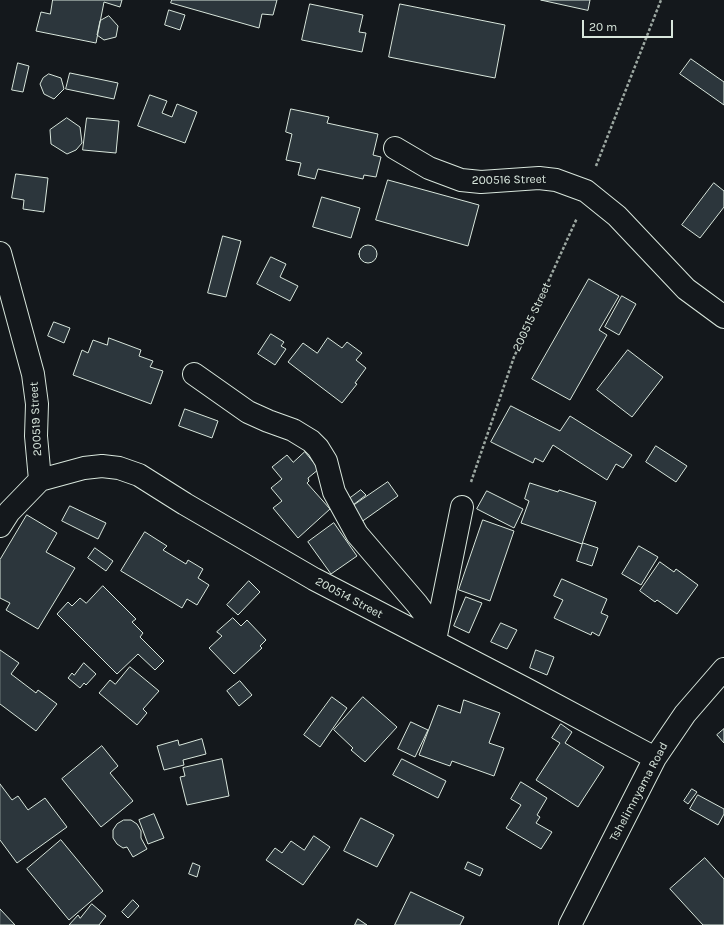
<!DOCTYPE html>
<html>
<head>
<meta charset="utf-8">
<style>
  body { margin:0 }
  #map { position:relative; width:724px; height:925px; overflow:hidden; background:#14181c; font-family:Karla,sans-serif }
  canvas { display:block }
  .scale { position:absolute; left:582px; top:20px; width:91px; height:18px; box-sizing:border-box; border:2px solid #d8e6dc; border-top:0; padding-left:5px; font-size:12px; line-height:14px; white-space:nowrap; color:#d8e6dc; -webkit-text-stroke:3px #14181c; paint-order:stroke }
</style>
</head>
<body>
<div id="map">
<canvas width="724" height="925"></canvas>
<div class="scale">20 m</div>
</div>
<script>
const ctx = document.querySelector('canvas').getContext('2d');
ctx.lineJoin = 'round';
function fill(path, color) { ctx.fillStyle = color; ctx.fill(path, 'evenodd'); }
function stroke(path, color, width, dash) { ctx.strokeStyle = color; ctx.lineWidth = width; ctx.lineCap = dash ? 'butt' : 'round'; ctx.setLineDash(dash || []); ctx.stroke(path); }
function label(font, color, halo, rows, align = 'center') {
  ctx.font = font + ' Karla,sans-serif'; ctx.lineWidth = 3; ctx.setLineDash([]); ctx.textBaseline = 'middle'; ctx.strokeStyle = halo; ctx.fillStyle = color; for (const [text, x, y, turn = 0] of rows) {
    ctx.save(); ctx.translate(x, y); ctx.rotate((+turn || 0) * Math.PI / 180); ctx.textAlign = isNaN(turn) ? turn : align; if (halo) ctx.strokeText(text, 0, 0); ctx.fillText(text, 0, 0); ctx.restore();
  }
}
const building = new Path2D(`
  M53 0H122L120 7 104 2 96 43 36 31 41 12 50 14Z
  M172 0H277L273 15 262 14 259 28 171 3Z
  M541 0H590L588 10Z
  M310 4 363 15 359 32 366 33 362 52 302 40Z
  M400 4 505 25 495 78 389 57Z
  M169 10 185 15 180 30 165 25Z
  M109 16 118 26 116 37 104 40 97 35 100 21Z
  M691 59 724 82V105L680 74Z
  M18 63 29 66 23 92 12 90Z
  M70 73 118 83 114 99 66 89Z
  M49 74 61 78 64 89 54 99 44 94 40 84 43 78Z
  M150 95 167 101 162 113 172 117 177 104 197 112 185 143 138 126Z
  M291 109 329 117 327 123 378 134 373 155 381 157 376 177 364 175 363 179 318 169 315 179 298 175 301 163 286 160 292 134 286 132Z
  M67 118 80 127 82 143 76 150 67 154 51 144 50 130Z
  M87 118 119 121 116 153 83 150Z
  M16 174 48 178 44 212 23 209 24 200 12 198Z
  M388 180 479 205 468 246 376 220Z
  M714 183 724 191V207L700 238 682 225Z
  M322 197 360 208 351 238 313 227Z
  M223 236 241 241 226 297 208 293Z
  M359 254a9 9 0 1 1 18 0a9 9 0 1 1-18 0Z
  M271 257 286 264 280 277 298 286 290 301 257 284Z
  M589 279 619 296 599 330 607 335 570 400 532 379Z
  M622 296 636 304 619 335 605 327Z
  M54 322 70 328 64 343 48 336Z
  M271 334 284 342 281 346 286 349 275 365 258 354Z
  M109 338 141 350 139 356 153 361 150 367 163 371 151 404 73 375 82 350 88 353 93 340 107 345Z
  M328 338 342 348 347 342 362 353 356 360 366 368 355 383 357 384 342 403 288 362 303 343 317 353Z
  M628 350 663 377 632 417 597 390Z
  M511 406 560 431 570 416 632 455 623 468 616 464 607 480 553 445 543 462 535 458 533 463 491 442Z
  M185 409 218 421 212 438 179 426Z
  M656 446 687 466 676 482 646 462Z
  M305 452 319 469 308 478 309 481 307 483 330 509 298 538 273 508 282 501 271 488 282 479 272 467 287 455 293 462Z
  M388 482 398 496 357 525 347 510Z
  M530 483 558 492 559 490 596 502 582 544 521 523 529 501 525 499Z
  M361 490 366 495 353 505 349 499Z
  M487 491 523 509 514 528 477 509Z
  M70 506 106 523 98 539 62 521Z
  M27 515 57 533 46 552 75 568 38 629 6 610 10 603 0 598V560Z
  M483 520 514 531 490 601 459 590Z
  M334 523 357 556 331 574 308 542Z
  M145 532 167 546 163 550 186 564 188 560 203 569 198 578 209 585 197 605 187 599 182 608 121 571Z
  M583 543 598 548 592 566 577 561Z
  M639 546 658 557 641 585 622 574Z
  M95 548 113 561 106 571 88 558Z
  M660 562 674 572 676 569 698 585 677 614 657 600 655 602 640 591Z
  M562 579 607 599 601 613 608 616 599 636 592 632 591 635 554 618 563 600 554 596Z
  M249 581 260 592 238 615 227 605Z
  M103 586 136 619 132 622 143 633 140 637 164 661 155 670 138 654 117 674 57 614 68 602 72 606 80 598 86 603Z
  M466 597 482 603 469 633 454 626Z
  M233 618 241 626 247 620 266 640 260 646 262 648 234 674 209 648 222 636 217 632Z
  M501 623 517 630 507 649 491 642Z
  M0 650 19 663 11 674 36 693 38 690 57 704 36 731 0 704Z
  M536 650 554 657 547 675 530 668Z
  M84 663 96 674 86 685 84 683 80 688 68 678 72 673 74 675Z
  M130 667 159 691 143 709 147 713 137 725 99 693 110 680 115 684Z
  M240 681 252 695 239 706 227 691Z
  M332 697 347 708 320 747 304 735Z
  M363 697 397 727 365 762 351 750 353 748 334 730Z
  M464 700 500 713 489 743 504 748 494 776 452 761 450 766 419 755 438 705 460 713Z
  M411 722 428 730 415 757 398 749Z
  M561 724 572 732 565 743 604 767 578 807 536 780 560 743 552 738Z
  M724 729V743L717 735Z
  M202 739 206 754 183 760 184 765 164 770 157 746 178 740 179 745Z
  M102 746 118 766 110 773 133 801 101 827 62 779Z
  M222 759 229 796 187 805 180 777 185 776 183 768Z
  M402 759 446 781 438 798 393 775Z
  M521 782 547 798 537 815 540 817 536 823 552 832 541 849 506 828 521 805 511 799Z
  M0 784 12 800 18 796 28 810 45 798 67 827 17 863 0 840Z
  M692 789 697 792 688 804 684 801Z
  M698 795 724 809V814L718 825 690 809Z
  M154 814 164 838 148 844 139 820Z
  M361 818 394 835 377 867 344 851Z
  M124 820H131L137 824 141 831V838L147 849 133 857 127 847 123 848 117 844 113 838V830L117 824Z
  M314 836 330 847 303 885 266 860 275 848 282 853 291 841 304 850Z
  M61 840 103 891 69 920 27 869Z
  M705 858 724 879V925H703L670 889Z
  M468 862 483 869 480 876 465 869Z
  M193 863 200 866 197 877 189 874Z
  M411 892 464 917 460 925H395Z
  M133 900 139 906 128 918 122 912Z
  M92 904 106 916 99 925H69L78 915 80 918Z
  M0 909 15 925H0Z
  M358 919 367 925H355Z`);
fill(building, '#2c363c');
stroke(building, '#d8e6dc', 1);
const minor = new Path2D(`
  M395 148 429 168 461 180 481 182 539 178 556 180 586 191 617 216 686 289 724 317
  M0 253 33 374 37 404 36 436 40 480 9 512 0 526
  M194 374 248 412 268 421 293 430 311 441 318 448 326 461 334 492 357 534 417 604 436 630
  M40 480 84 468 102 466 119 468 139 475 185 504 314 579 524 688 655 758
  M435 640 462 507
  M570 925 655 758 685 714 724 669`);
stroke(minor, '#d8e6dc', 24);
stroke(new Path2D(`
  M596 166 661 0
  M471 482 514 357 577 218`), '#9da8a2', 2.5, [3, 2]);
stroke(minor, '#14181c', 22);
label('12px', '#d8e6dc', '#14181c', [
  ["200516 Street",509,180,-1],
  ["200515 Street",532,317,-65],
  ["200519 Street",36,419,-93],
  ["200514 Street",349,598,28],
  ["Tshelimnyama Road",639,792,-62]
]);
</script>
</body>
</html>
